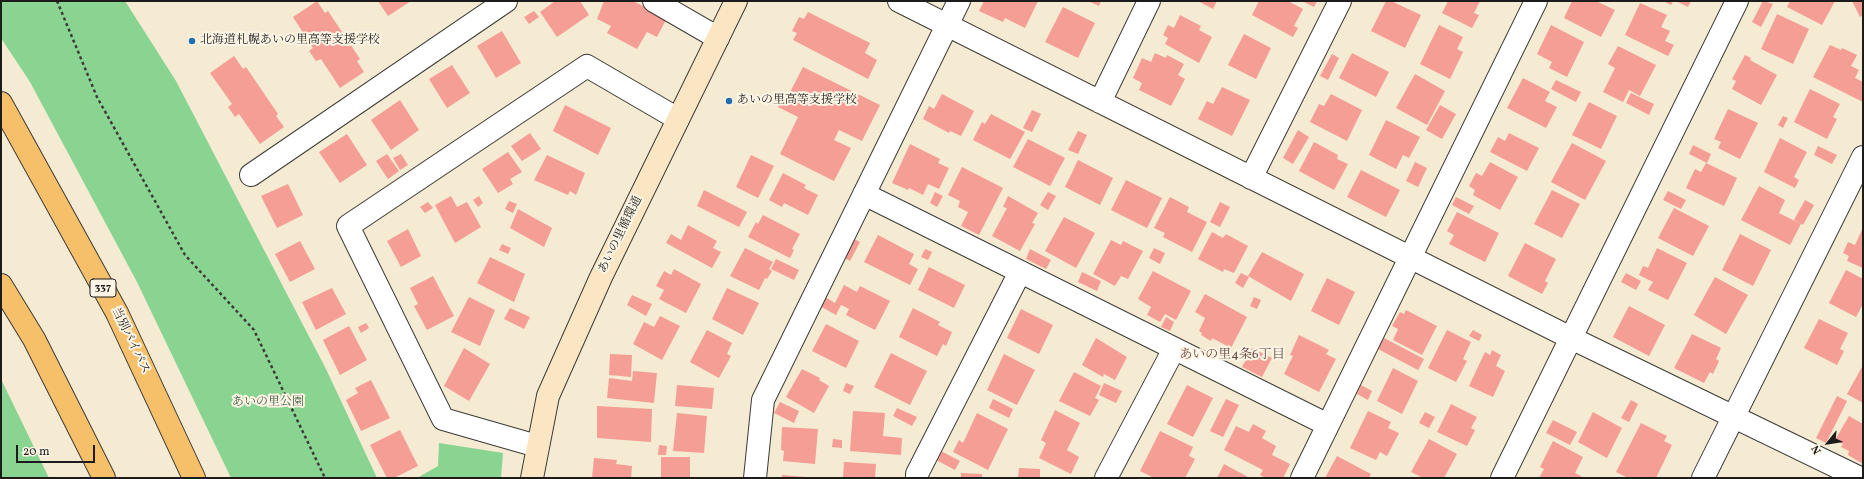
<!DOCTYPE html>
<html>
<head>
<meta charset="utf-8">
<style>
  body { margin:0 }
  #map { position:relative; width:1864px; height:479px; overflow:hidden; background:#f4ebd2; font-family:Vollkorn,serif }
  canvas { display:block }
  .frame { position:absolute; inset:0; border:2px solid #1c1c1c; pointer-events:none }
  .north { position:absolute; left:1808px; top:423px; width:40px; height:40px; -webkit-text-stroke:3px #fcf5e5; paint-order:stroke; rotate:240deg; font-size:11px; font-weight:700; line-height:16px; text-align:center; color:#1c1c1c }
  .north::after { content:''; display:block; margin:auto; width:14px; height:18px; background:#1c1c1c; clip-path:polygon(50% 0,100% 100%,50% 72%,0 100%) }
  .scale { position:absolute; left:16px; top:445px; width:79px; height:18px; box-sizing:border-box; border:2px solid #1c1c1c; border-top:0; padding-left:5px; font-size:12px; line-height:14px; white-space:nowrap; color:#1c1c1c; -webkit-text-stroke:3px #fcf5e5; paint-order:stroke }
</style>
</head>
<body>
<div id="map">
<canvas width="1864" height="479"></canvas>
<div class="frame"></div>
<div class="north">N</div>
<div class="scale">20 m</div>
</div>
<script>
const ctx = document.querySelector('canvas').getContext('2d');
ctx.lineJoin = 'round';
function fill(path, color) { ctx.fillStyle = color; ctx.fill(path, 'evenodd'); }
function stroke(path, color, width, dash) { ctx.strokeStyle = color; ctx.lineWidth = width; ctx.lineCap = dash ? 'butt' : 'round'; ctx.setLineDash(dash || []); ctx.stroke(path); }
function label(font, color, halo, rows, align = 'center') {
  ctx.font = font + ' Vollkorn,"Noto Serif JP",serif'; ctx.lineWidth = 4; ctx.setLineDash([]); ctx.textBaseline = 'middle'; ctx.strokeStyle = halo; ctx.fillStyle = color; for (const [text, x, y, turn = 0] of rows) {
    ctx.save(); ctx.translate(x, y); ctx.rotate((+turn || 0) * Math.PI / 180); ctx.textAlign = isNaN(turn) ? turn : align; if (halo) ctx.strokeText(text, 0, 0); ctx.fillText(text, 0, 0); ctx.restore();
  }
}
fill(new Path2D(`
  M1 1H125L176 81 326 369 377 478H231L137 282 30 82 1 38Z
  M1 379 49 478H1Z
  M439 443 503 453 501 478H417L438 466Z`), '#89d491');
fill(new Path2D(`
  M317 1 325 13 328 11 360 59 357 61 364 72 340 88 321 59 316 61 309 51 313 48 293 17Z
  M378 1H411L388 16Z
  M555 1H580L589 15 557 37 540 12Z
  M604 1H633L667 18 657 37 647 32 637 49 607 33 611 26 597 19Z
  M984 1H1038L1025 28 1005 18 1003 22 979 11Z
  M1088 1H1101L1099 6Z
  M1198 1H1217L1213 9Z
  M1259 1H1288L1303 9 1294 26 1298 28 1293 37 1252 15Z
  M1302 1H1317L1314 7Z
  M1386 1H1391L1421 15 1405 48 1371 31Z
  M1448 1H1480L1474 13 1479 15 1472 28 1442 13Z
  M1572 1H1596L1615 10 1601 37 1564 18Z
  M1663 1H1673L1671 5Z
  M1676 1H1691L1688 7Z
  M1763 1 1773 4 1761 27 1752 22Z
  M1790 1H1835L1822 25 1787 7Z
  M1852 1H1863V15L1860 17Z
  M1640 3 1667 15 1661 27 1670 31 1665 41 1674 45 1668 56 1625 35Z
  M1063 7 1095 23 1078 58 1045 42Z
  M534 11 539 17 529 24 524 17Z
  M808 12 870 43 865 53 877 60 868 79 793 40 797 33 792 31 799 17 804 19Z
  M1777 14 1809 29 1793 64 1761 49Z
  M1180 15 1201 26 1199 30 1212 37 1199 63 1165 44 1168 38 1163 35 1168 25 1174 28Z
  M1439 25 1463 37 1457 49 1463 52 1450 79 1420 64Z
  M1551 25 1584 42 1567 77 1549 68 1552 62 1537 54Z
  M502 31 521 63 496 78 477 46Z
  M1244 34 1271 48 1256 79 1228 65Z
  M1830 45 1841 50 1842 48 1857 55 1851 66 1859 70 1855 78 1863 82V102L1813 77Z
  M1618 46 1656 65 1640 96 1629 90 1623 102 1603 92 1615 68 1608 64Z
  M1155 53 1166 58 1167 55 1184 64 1178 75 1185 79 1171 106 1139 90 1142 83 1133 78 1142 58 1151 62Z
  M1352 53 1389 72 1376 97 1339 78Z
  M1332 54 1339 58 1328 80 1320 76Z
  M1745 55 1751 58 1750 60 1777 75 1761 105 1732 89 1736 81 1732 79Z
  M234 56 243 69 246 67 278 114 276 116 284 127 260 144 239 114 235 117 228 107 232 104 210 73Z
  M452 65 470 93 447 108 429 79Z
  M803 67 880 105 862 141 839 130 834 140 851 148 834 181 780 154 798 117 778 107 784 95 787 98Z
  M1415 74 1445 91 1427 125 1396 108Z
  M1523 78 1550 92 1545 101 1557 107 1546 128 1507 108Z
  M1556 80 1581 92 1576 102 1551 89Z
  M1222 87 1250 100 1232 136 1198 119 1207 101 1213 104Z
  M1810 89 1840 104 1833 117 1837 119 1827 139 1794 122Z
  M1631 93 1654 104 1649 115 1626 103Z
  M942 94 974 111 961 136 950 131 949 133 923 119 929 106 934 109Z
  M1331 94 1362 110 1347 141 1310 122 1319 104 1324 106Z
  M400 100 419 130 391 150 371 120Z
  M1589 102 1617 116 1601 149 1572 135Z
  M565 105 611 128 598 155 553 131Z
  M1440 105 1456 114 1442 139 1426 130Z
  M1728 109 1758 123 1740 159 1718 148 1721 142 1714 139Z
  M1032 110 1041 114 1032 132 1023 128Z
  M991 114 1025 132 1010 159 973 140 982 122 985 124Z
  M1783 116 1788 118 1783 128 1778 125Z
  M1386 120 1420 137 1409 158 1403 155 1396 169 1369 155Z
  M1298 130 1309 137 1293 164 1283 158Z
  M1078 131 1087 135 1078 154 1068 150Z
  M530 133 541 149 522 161 511 146Z
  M1509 133 1539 148 1527 171 1490 152 1498 137 1505 141Z
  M347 134 367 165 340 183 319 152Z
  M1780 138 1807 152 1794 177 1799 180 1795 188 1764 172Z
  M1028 139 1065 158 1050 186 1013 167Z
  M1314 142 1338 155 1337 159 1348 164 1334 190 1299 171Z
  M1572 143 1606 161 1585 200 1551 182Z
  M910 144 940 159 938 163 949 168 939 189 928 184 923 195 909 188 908 190 892 183Z
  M1693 145 1711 154 1707 163 1689 154Z
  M1818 146 1837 155 1832 164 1814 155Z
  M508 152 522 172 510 179 513 184 498 193 482 169Z
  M387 154 399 171 388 179 376 161Z
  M401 154 408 165 400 170 393 158Z
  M547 155 585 173 576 195 570 191 568 195 534 180Z
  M751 155 774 166 758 198 736 187Z
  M1078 160 1113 178 1100 205 1065 187Z
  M1415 162 1427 168 1418 187 1406 181Z
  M1490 162 1518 177 1500 210 1473 195 1475 190 1469 186 1476 173 1482 176Z
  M1706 163 1737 178 1724 206 1686 188 1695 169 1701 172Z
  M962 167 1003 188 979 235 961 226 968 212 958 207 960 201 948 195Z
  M1361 170 1400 190 1386 217 1347 197Z
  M783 173 806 185 804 188 818 195 808 215 784 203 782 207 769 200Z
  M1126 180 1162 198 1147 228 1111 210Z
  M288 184 303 215 277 228 261 196Z
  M1759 186 1785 200 1779 213 1801 224 1790 245 1741 220Z
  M704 190 747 212 739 227 697 206Z
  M1552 190 1580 204 1562 238 1534 224Z
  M1668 191 1686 200 1681 209 1663 200Z
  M935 192 943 196 937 207 930 203Z
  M1048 192 1056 196 1048 210 1040 205Z
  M451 196 457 207 467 202 481 227 455 243 435 205Z
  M479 196 483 203 478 207 473 200Z
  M1008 196 1038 213 1032 223 1035 224 1020 251 992 236 1007 208 1003 207Z
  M1170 197 1189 207 1187 212 1207 222 1192 252 1163 237 1165 233 1154 228Z
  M1456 197 1474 206 1469 214 1452 205Z
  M1805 200 1814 205 1803 225 1794 220Z
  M509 201 517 204 513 213 505 209Z
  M428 202 433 208 425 213 420 207Z
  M1220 202 1230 207 1220 227 1210 222Z
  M1674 208 1709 226 1693 256 1658 238Z
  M518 209 552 228 544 247 510 228Z
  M1457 212 1499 233 1485 262 1449 244 1454 235 1447 231Z
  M763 215 800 234 792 249 794 250 790 258 748 237 756 222 758 224Z
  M1064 217 1095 233 1076 268 1045 251Z
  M688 225 717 241 713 248 721 252 712 268 666 243 671 234 681 240Z
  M1863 228V268L1847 261 1849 256 1843 253 1848 242 1855 245Z
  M408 229 421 256 401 267 387 241Z
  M1212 232 1223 238 1226 234 1248 246 1234 273 1224 269 1223 272 1198 259Z
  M1740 234 1771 250 1753 286 1722 270Z
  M878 235 914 254 909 264 918 269 910 285 864 262Z
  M852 238 860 242 850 261 843 257Z
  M1111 240 1121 245 1123 241 1143 251 1128 279 1121 276 1115 286 1093 274Z
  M300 241 315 269 290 282 275 254Z
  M1525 243 1556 259 1545 281 1548 283 1542 294 1508 276Z
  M502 244 511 248 508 254 499 250Z
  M745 248 773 262 769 269 772 271 767 279 765 278 759 290 730 276Z
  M1154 248 1165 253 1160 264 1149 258Z
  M1657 248 1687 263 1668 300 1648 290 1653 282 1639 275 1643 266 1648 268Z
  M925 249 932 252 928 260 921 257Z
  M1030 249 1051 260 1046 269 1026 259Z
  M1262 252 1304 274 1291 301 1248 276Z
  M490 257 525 274 514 302 477 283Z
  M776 259 799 270 794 280 771 269Z
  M929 267 965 285 954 308 918 290Z
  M674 269 701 284 686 313 659 299 664 290 656 286 664 271 671 275Z
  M1846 270 1863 279V304L1856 317 1829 303Z
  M1153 271 1191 291 1176 320 1165 314 1160 322 1147 315 1151 307 1138 299Z
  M1082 272 1101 281 1097 291 1078 282Z
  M1241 273 1249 277 1243 288 1235 283Z
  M1626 273 1641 281 1636 290 1621 282Z
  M433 276 454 316 427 330 414 306 418 304 410 288Z
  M1715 277 1748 295 1726 334 1694 315Z
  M1327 278 1355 292 1339 325 1311 311Z
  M844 285 857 292 860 286 890 301 875 330 846 315 849 309 841 305 836 315 820 306 825 297 835 303Z
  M332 288 346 314 316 330 302 302Z
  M727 288 759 303 743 335 712 319Z
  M1205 294 1247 317 1231 348 1212 338 1211 341 1201 335 1202 333 1199 331 1205 318 1195 312Z
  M632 295 652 304 646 316 627 305Z
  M469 297 495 310 480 346 451 332Z
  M1254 297 1261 300 1257 309 1250 306Z
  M1629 306 1665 325 1649 356 1613 337Z
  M510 308 530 317 524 329 504 319Z
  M913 308 940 322 938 325 952 332 946 346 943 344 937 356 899 337Z
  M1021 309 1053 325 1039 354 1007 338Z
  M1406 310 1437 326 1422 355 1393 340 1398 329 1392 326 1400 312 1404 314Z
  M660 316 680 326 662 360 633 344 644 322 654 327Z
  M1166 317 1174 322 1170 331 1161 327Z
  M1819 319 1848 333 1840 349 1844 351 1837 365 1804 348Z
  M366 323 369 328 361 333 358 327Z
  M826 324 859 341 846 368 812 351Z
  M349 326 367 360 340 375 323 340Z
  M707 330 732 343 727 354 731 356 719 378 690 362Z
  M1447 330 1471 342 1463 359 1467 361 1456 382 1428 368Z
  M1473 330 1482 335 1479 341 1469 336Z
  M1692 334 1721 348 1716 359 1719 361 1713 374 1710 372 1704 383 1674 368Z
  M1299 335 1329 350 1326 354 1336 359 1319 392 1284 374 1293 356 1290 355Z
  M1096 338 1127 357 1115 380 1104 374 1103 377 1082 365Z
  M1384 338 1424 359 1418 370 1378 349Z
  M464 348 490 364 469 401 444 386Z
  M1252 348 1272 358 1262 377 1242 367Z
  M1492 350 1501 355 1496 366 1505 371 1493 397 1469 386 1485 352 1490 355Z
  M891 353 927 371 910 405 874 387Z
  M610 354 632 355 631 377 609 375Z
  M1004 354 1035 370 1017 405 987 390Z
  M1863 365V403L1847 394Z
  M1393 368 1418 381 1402 414 1377 401Z
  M802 369 820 378 819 380 829 386 814 413 786 397Z
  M633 371 657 373 654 403 607 398 609 378 632 381Z
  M1074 372 1101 386 1095 398 1099 400 1090 416 1059 401Z
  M371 380 390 418 361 431 346 400 358 393 355 388Z
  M846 383 854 386 850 394 843 391Z
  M1104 383 1122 391 1116 403 1099 395Z
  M677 385 714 388 712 409 675 406Z
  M1187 385 1213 398 1193 437 1167 424Z
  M1361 385 1372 391 1368 400 1357 394Z
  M1837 396 1847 401 1826 443 1816 438Z
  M993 399 1013 409 1009 418 989 408Z
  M1226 399 1239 405 1223 437 1210 431Z
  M1631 400 1638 404 1629 422 1621 418Z
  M780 402 799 411 794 423 774 413Z
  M1451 404 1477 417 1471 428 1475 430 1467 446 1437 432Z
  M597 406 652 409 651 442 597 438Z
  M897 408 917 417 912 426 893 416Z
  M1055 410 1080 423 1067 450 1079 457 1071 474 1039 458 1046 443 1041 440Z
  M853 411 885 413 883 436 902 438 901 455 850 451Z
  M1368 411 1391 422 1388 428 1399 433 1387 456 1380 452 1376 460 1350 448Z
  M1425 412 1435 417 1429 428 1419 423Z
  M1593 412 1622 428 1607 458 1578 442Z
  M677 413 707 416 704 453 673 451Z
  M977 413 1008 429 988 470 953 452 959 440 963 443Z
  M1849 416 1863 424V464L1848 455 1849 451 1841 447 1843 444 1835 440Z
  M1553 420 1577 432 1570 445 1546 433Z
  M1641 423 1667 436 1664 441 1672 445 1656 478H1628L1616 472Z
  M1253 424 1266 431 1262 438 1276 446 1272 455 1290 464 1283 478H1266L1260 475 1263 470 1224 450 1236 426 1249 432Z
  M782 427 818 429 815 464 783 461 784 451 781 450Z
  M400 430 418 466 394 478H387L370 445Z
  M1160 431 1193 447 1189 456 1195 459 1185 478H1154L1140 471Z
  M833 439 842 440V448L832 447Z
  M1429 439 1457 454 1444 478H1423L1411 472Z
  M1553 441 1583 457 1575 473 1581 476V478H1539L1544 469 1540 467Z
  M659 445 667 446 666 455H658Z
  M941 451 960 461 955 470 936 460Z
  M1337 456 1371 474 1369 478H1325Z
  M661 457H690V478H661Z
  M594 458 617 460 616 464 632 466 631 478H592Z
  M844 462 876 464 875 478H843Z
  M1224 464 1248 477V478H1217Z
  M1019 468 1040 469V478H1018Z
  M961 473 982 474V478H961Z
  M782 475 806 477V478H782Z`), '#f49e95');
const street = new Path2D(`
  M654 1 718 38
  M899 1 1571 338 1860 478
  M1100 102 1149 1
  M251 175 506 1
  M1251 178 1340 1
  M864 194 1328 425
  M537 446 443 419 348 226 587 66 678 119
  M755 478 763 400 959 1
  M917 478V474L1020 272
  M1106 478 1174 349
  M1302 478 1536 1
  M1502 478 1737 1
  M1703 478 1863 157`);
const secondary = new Path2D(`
  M532 478 548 396 601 277 736 1`);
const highway = new Path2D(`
  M1 103 117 313 194 478
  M1 285 34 339 104 478`);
stroke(street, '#3c3b37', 24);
stroke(secondary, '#3c3b37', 24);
stroke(highway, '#3c3b37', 24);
stroke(new Path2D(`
  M57 1 97 97 185 255 254 330 325 478`), '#3c3b37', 2.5, [3, 3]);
stroke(street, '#fff', 22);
stroke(secondary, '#fbe6c4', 22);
stroke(highway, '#f6c06b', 22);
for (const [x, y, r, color] of [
  [192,41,4,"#1f6fb2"],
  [729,101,4,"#1f6fb2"]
]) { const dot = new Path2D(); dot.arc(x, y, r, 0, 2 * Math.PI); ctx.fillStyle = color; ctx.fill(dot); stroke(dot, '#fcf5e5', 1.5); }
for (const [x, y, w] of [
  [103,288,26]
]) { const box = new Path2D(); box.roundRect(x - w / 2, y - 9, w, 18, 3); ctx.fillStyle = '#fcf5e5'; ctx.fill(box); stroke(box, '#1c1c1c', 1); }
label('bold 11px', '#1c1c1c', null, [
  ["337",103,288]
]);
label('12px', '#1c1c1c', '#fcf5e5', [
  ["北海道札幌あいの里高等支援学校",200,41],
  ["あいの里高等支援学校",737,101]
], 'left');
label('12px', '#1c1c1c', '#fcf5e5', [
  ["あいの里循環通",621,235,-64],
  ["当別バイパス",130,341,64]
]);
label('12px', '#425c45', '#fcf5e5', [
  ["あいの里公園",268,403]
]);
label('13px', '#684a46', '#fcf5e5', [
  ["あいの里4条6丁目",1232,356]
]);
</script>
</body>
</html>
